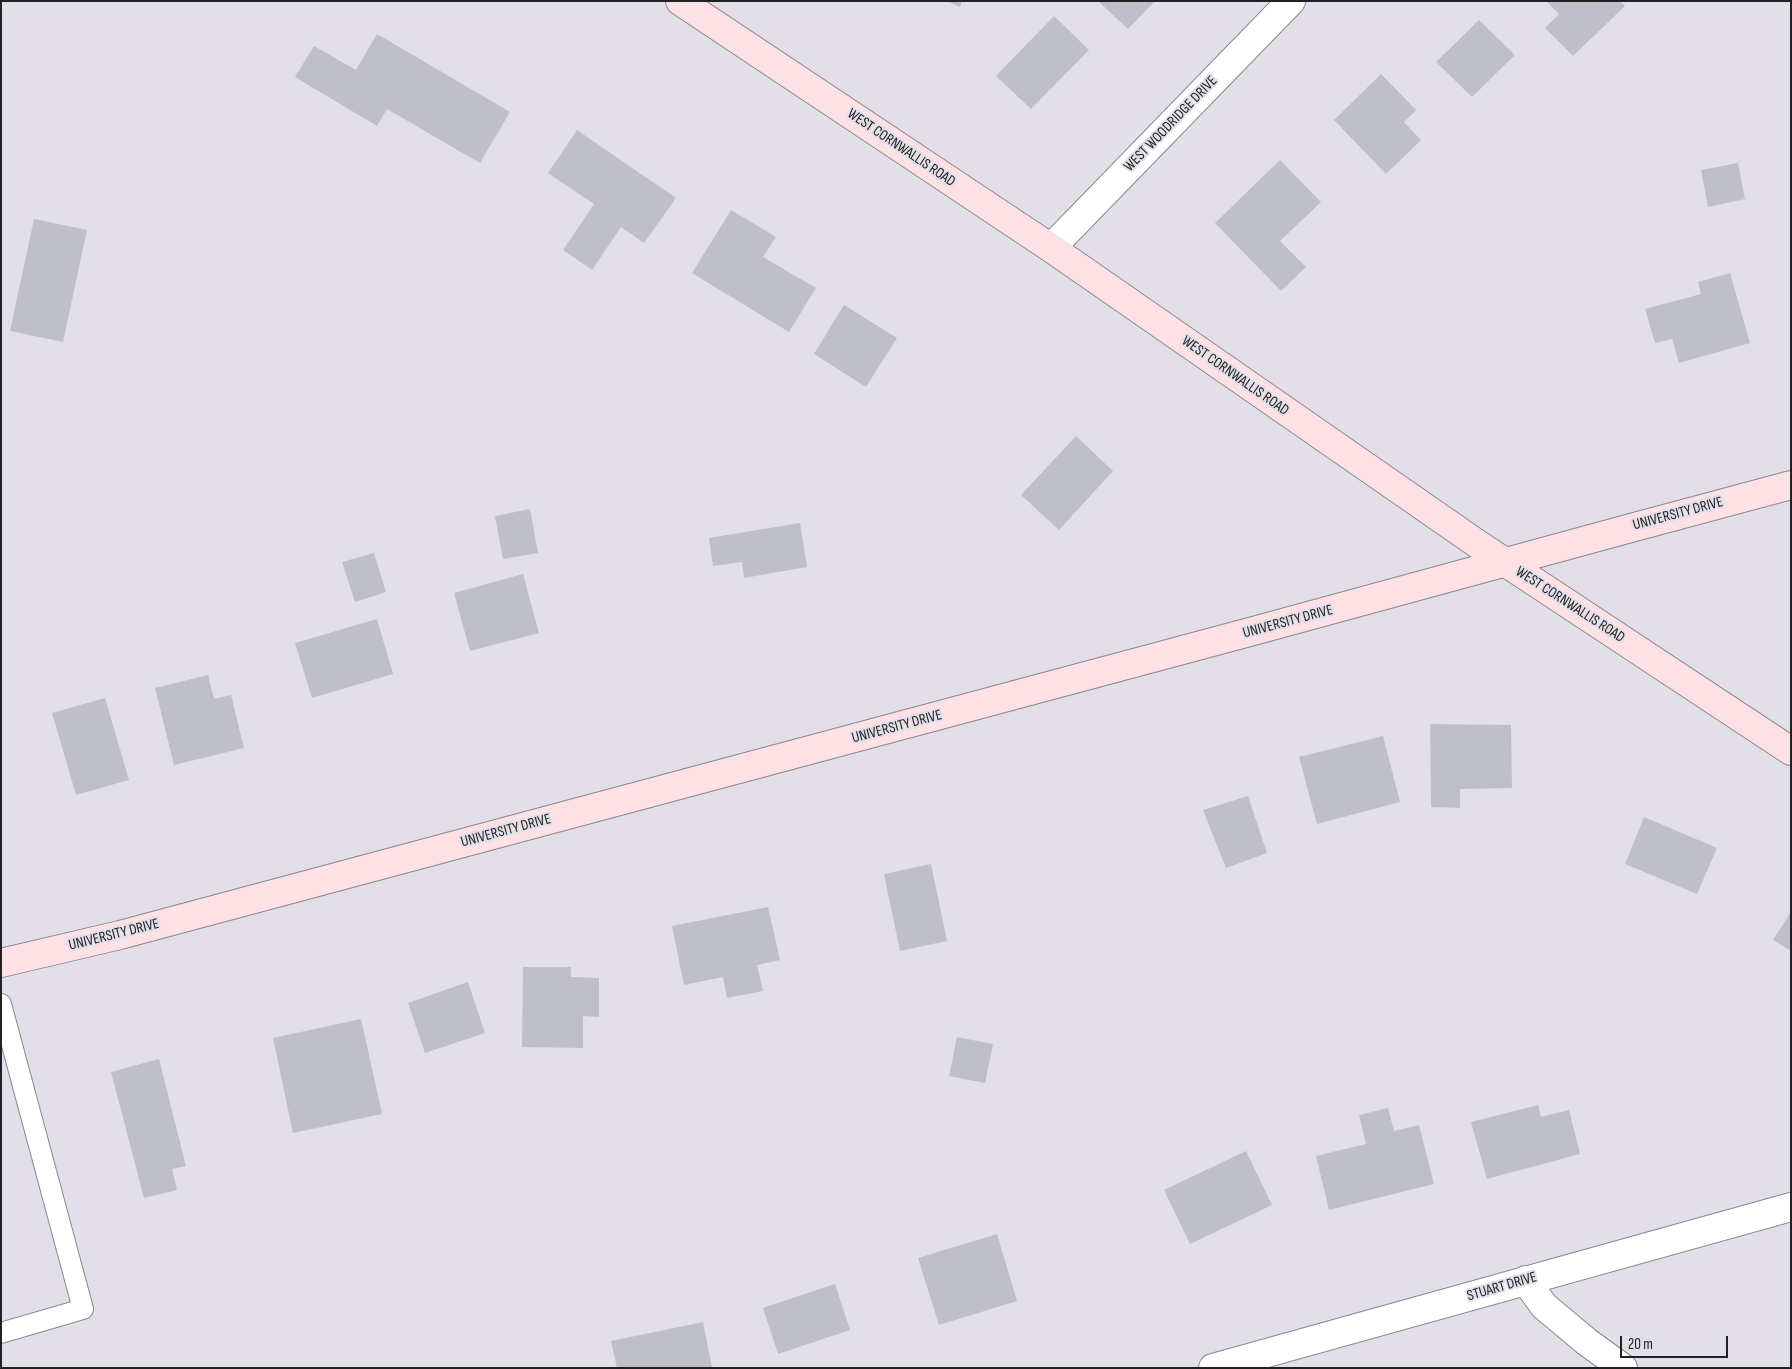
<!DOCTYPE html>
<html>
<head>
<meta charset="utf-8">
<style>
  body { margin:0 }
  #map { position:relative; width:1792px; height:1369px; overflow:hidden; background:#e2dfe8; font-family:"Sofia Sans Condensed",sans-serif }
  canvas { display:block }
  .frame { position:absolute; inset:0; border:2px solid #212023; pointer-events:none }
  .scale { position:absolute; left:1620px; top:1336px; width:108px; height:22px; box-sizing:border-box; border:2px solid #212023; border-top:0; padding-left:6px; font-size:15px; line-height:18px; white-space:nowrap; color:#212023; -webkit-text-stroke:4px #e2dfe8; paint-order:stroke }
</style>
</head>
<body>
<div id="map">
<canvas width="1792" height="1369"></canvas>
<div class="frame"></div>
<div class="scale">20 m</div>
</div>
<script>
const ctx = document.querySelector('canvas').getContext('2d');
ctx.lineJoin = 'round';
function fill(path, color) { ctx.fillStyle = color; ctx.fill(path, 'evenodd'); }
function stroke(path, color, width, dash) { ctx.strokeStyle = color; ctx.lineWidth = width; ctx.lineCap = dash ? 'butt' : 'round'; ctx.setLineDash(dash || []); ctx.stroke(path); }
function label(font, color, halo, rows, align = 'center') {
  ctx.font = font + ' "Sofia Sans Condensed",sans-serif'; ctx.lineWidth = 4; ctx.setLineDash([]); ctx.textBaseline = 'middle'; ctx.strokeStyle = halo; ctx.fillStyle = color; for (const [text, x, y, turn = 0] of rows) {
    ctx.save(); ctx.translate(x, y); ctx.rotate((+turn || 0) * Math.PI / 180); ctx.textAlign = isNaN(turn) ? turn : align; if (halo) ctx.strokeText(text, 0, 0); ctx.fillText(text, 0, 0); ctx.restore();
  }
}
fill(new Path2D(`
  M946 1H962L960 7Z
  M1098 1H1155L1128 29Z
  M1546 1H1620L1625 6 1573 56 1545 28 1559 14Z
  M1054 16 1089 50 1031 109 996 76Z
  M1479 20 1515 55 1472 97 1436 62Z
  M377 34 510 112 480 163 387 109 377 126 295 77 314 46 356 70Z
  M1381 74 1416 110 1404 122 1421 140 1386 174 1334 120Z
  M577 130 676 198 644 243 621 227 592 270 563 250 594 204 548 173Z
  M1280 160 1321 202 1280 241 1306 267 1281 291 1215 223Z
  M1738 163 1745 199 1708 207 1701 170Z
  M731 210 776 237 763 257 816 288 789 332 692 273Z
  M34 219 87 230 63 342 10 331Z
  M1730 273 1750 343 1679 363 1672 339 1655 343 1645 309 1701 294 1698 282Z
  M844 305 897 338 866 387 814 354Z
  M1076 436 1113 471 1059 530 1021 495Z
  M530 509 538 553 503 559 495 516Z
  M800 523 807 567 744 578 742 562 713 566 709 538Z
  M374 553 386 592 355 602 342 562Z
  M523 574 539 633 470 651 454 593Z
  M377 619 393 674 312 698 295 643Z
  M208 675 214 699 231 695 244 748 174 765 155 688Z
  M105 698 129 780 76 795 52 713Z
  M1430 724 1511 725 1512 788 1460 789V808L1431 807Z
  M1383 736 1400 802 1317 824 1299 757Z
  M1248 796 1267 853 1226 868 1203 810Z
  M1644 817 1717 848 1697 894 1625 864Z
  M931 864 947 941 900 951 884 874Z
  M768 907 780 960 757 965 763 991 727 998 723 977 684 985 672 926Z
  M1791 912V951L1773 940Z
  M523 967H571V977L599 978V1017L583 1016V1048L522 1047Z
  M468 982 485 1033 425 1053 408 1003Z
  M361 1019 382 1114 293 1133 273 1038Z
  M957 1037 993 1044 985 1083 949 1076Z
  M159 1059 186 1166 172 1169 177 1190 144 1198 111 1072Z
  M1538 1105 1541 1117 1569 1110 1580 1154 1487 1179 1471 1122Z
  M1388 1108 1394 1131 1419 1125 1434 1184 1329 1210 1316 1156 1366 1144 1359 1115Z
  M1246 1151 1272 1205 1190 1244 1164 1190Z
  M997 1234 1017 1301 939 1325 918 1258Z
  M835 1284 850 1330 778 1354 763 1308Z
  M703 1322 712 1368H617L611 1341Z`), '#bebfc8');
const lane = new Path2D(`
  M1 1004 83 1309 1 1333`);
const street = new Path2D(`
  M1051 248 1291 1
  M1525 1280 1544 1306 1587 1342 1623 1368
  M1213 1368 1791 1207`);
const secondary = new Path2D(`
  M680 1 1051 248 1479 545 1791 751
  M1 963 120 935C495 834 871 734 1246 633 1428 584 1609 533 1791 485`);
stroke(lane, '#89868e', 22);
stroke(street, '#89868e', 30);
stroke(secondary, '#89868e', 30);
stroke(lane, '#fff', 20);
stroke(street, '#fff', 28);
stroke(secondary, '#fde1e4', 28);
label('15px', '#212023', '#e2dfe8', [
  ["WEST WOODRIDGE DRIVE",1171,124,-46],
  ["WEST CORNWALLIS ROAD",901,148,34],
  ["WEST CORNWALLIS ROAD",1235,376,35],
  ["UNIVERSITY DRIVE",1678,514,-15],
  ["WEST CORNWALLIS ROAD",1570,605,33],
  ["UNIVERSITY DRIVE",1288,622,-15],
  ["UNIVERSITY DRIVE",897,727,-15],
  ["UNIVERSITY DRIVE",506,831,-15],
  ["UNIVERSITY DRIVE",114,935,-14],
  ["STUART DRIVE",1502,1287,-16]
]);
</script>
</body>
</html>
